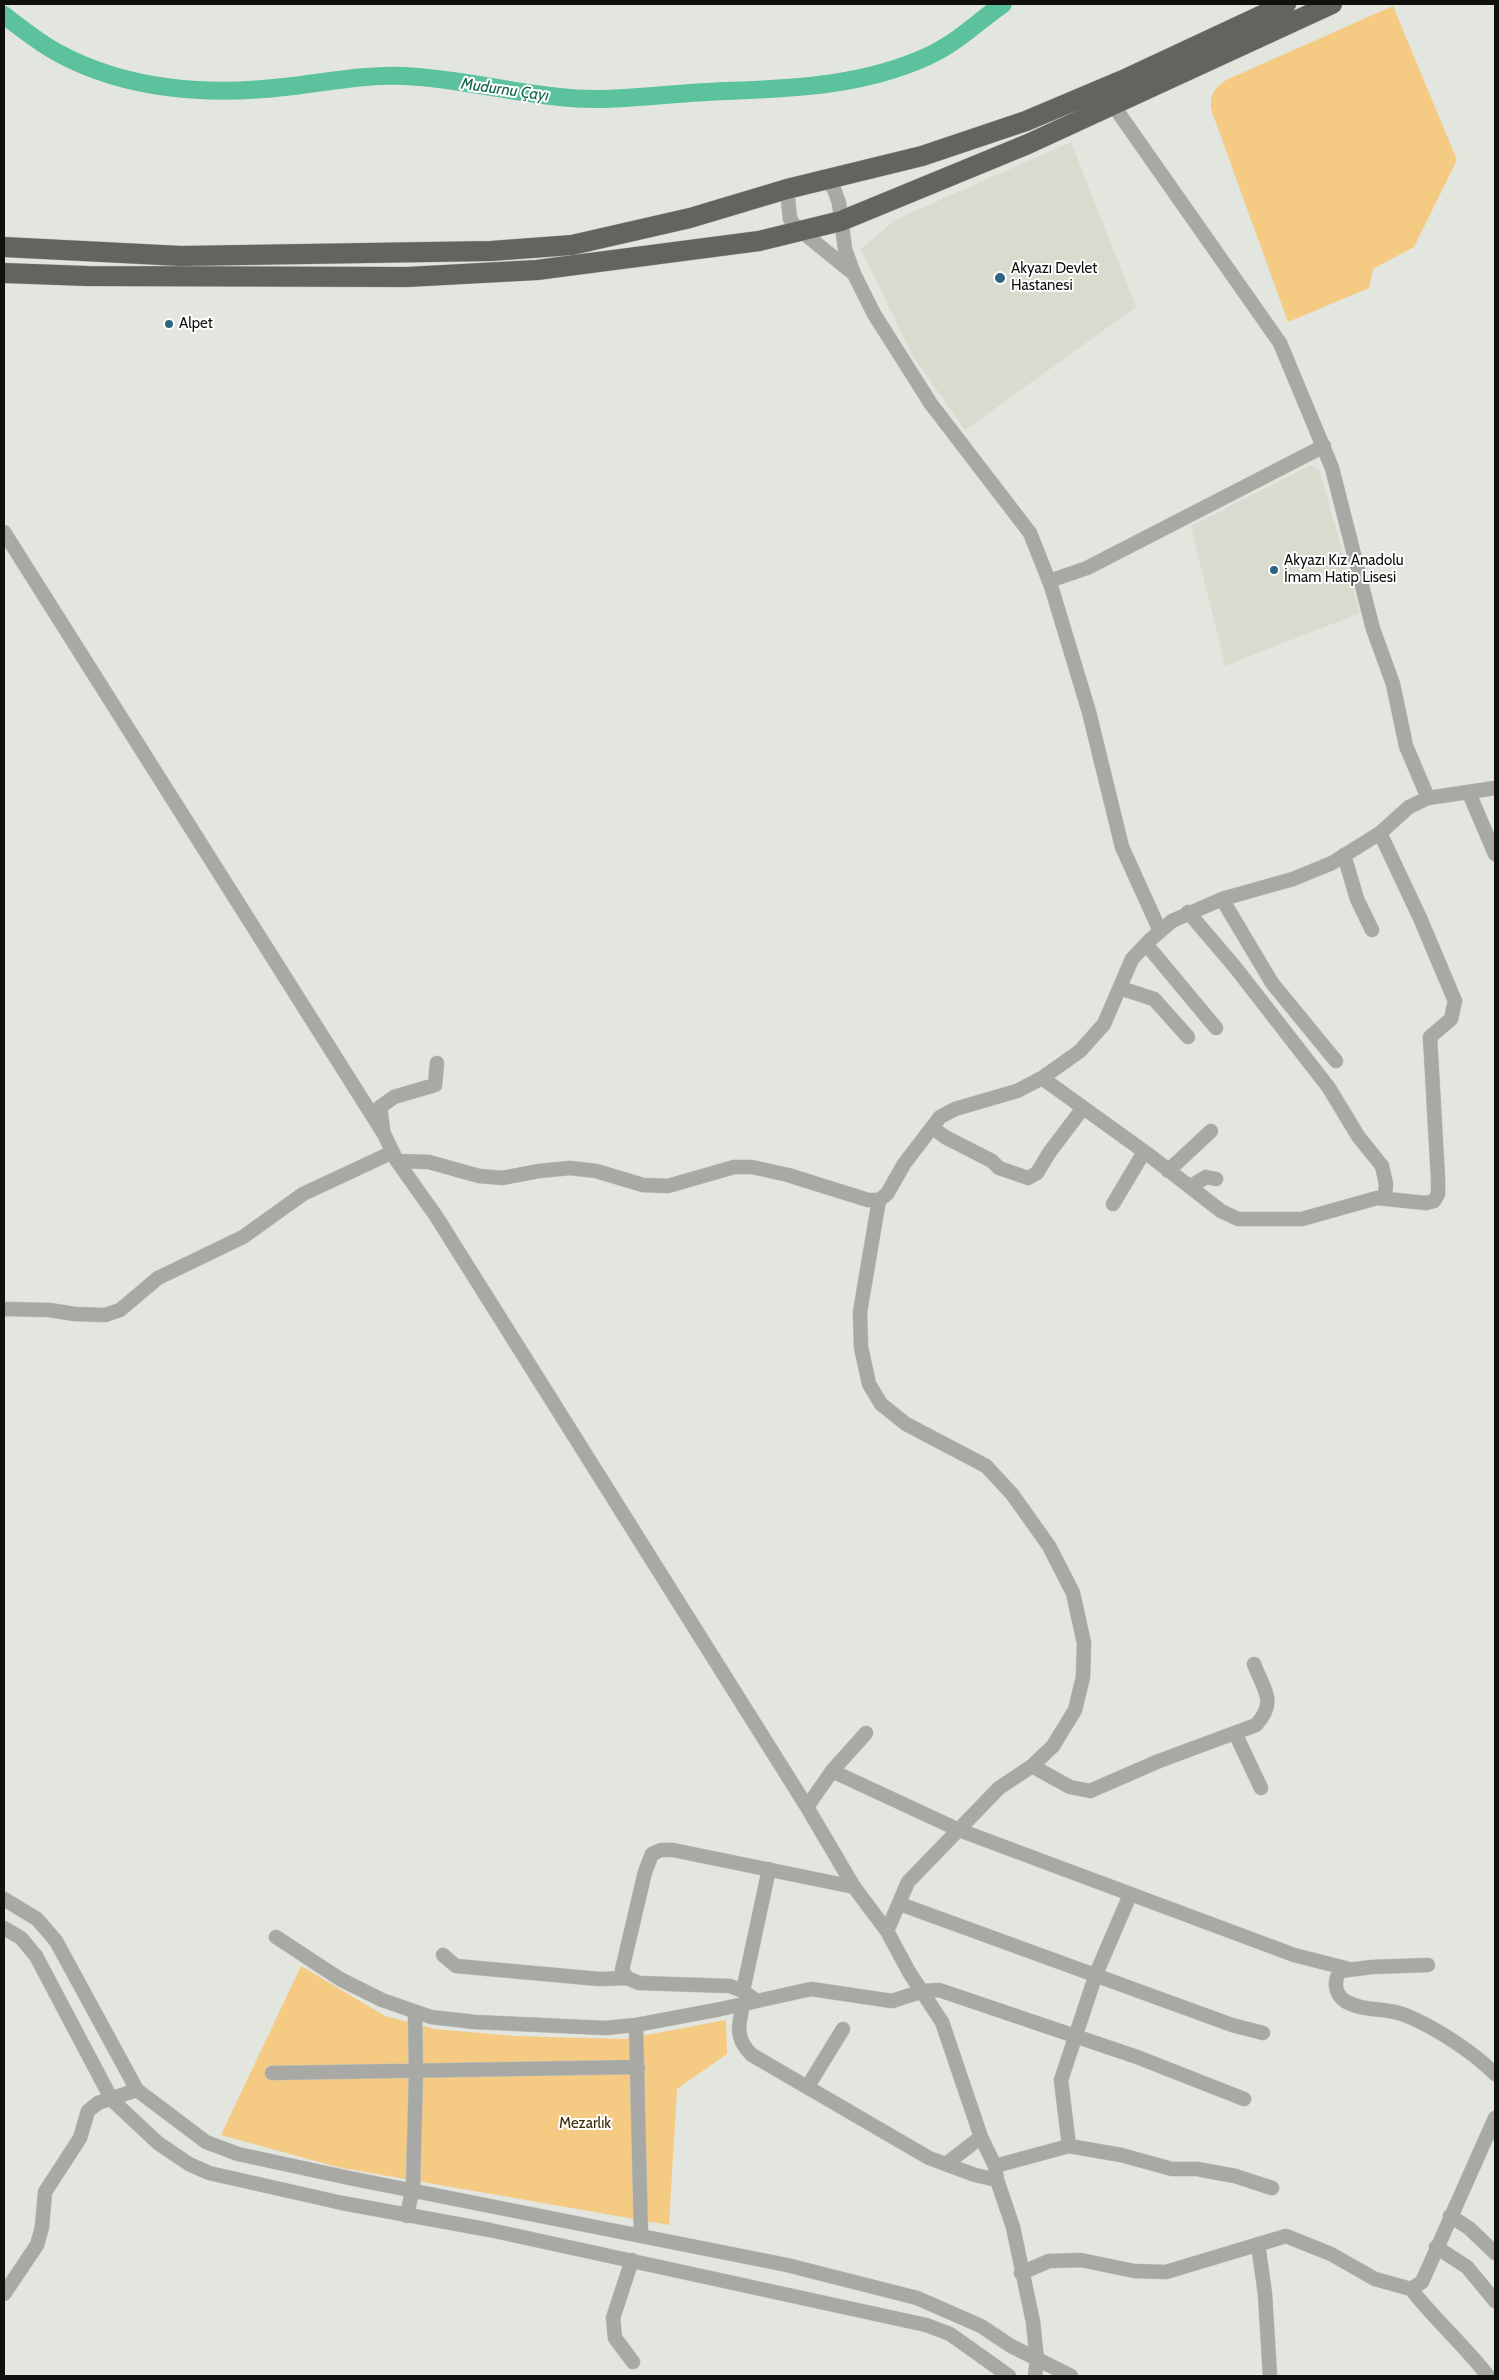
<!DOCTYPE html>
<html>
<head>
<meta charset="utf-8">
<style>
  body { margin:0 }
  #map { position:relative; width:1499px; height:2380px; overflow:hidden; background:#e3e5df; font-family:Cabin,sans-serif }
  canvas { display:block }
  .frame { position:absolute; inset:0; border:5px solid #10110e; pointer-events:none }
</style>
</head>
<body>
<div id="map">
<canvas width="1499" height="2380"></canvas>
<div class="frame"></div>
</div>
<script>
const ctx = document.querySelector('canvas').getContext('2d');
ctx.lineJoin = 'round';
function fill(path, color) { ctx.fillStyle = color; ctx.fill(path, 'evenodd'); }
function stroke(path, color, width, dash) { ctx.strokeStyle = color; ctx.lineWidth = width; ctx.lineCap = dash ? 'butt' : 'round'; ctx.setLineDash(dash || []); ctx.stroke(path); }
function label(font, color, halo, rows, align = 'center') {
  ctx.font = font + ' Cabin,sans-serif'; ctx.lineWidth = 4; ctx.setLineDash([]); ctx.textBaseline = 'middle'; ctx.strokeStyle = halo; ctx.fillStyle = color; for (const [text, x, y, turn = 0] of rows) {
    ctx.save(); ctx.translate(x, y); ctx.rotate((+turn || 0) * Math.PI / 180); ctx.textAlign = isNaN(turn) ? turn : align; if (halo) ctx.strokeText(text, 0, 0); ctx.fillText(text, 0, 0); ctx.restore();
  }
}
fill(new Path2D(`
  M1071 142 1136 307 965 430 912 355 861 249 895 220Z
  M1311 465 1319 469 1360 613 1225 666 1191 526Z`), '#d7dcce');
fill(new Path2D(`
  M1393 6 1457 160 1414 247 1373 269 1369 288 1288 322 1211 109C1210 94 1214 89 1226 80Z
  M301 1966 385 2016 435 2029 515 2036 625 2039 726 2020 727 2054 677 2089 669 2225 337 2167 221 2135Z`), '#f5ca82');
stroke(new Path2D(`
  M4 15C22 29 39 43 60 54 127 90 209 96 284 87 324 83 363 74 404 76 456 78 507 92 559 97 603 102 646 96 690 93 770 88 851 91 926 57 956 44 977 22 1003 4`), '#5bc29d', 18);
const minor = new Path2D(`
  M1113 105 1280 343 1332 468 1373 629 1393 684 1406 746 1428 798
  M826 179 834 189 839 203 845 249 854 274 874 314 931 404 1030 533 1051 586 1089 712 1122 847 1160 931
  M787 189 790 219 795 226 854 274
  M4 532 384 1134 397 1161 436 1216 807 1807 854 1887 887 1931 909 1972 942 2022 981 2137 995 2166 997 2180 1013 2227 1033 2322 1037 2360 1035 2376
  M1049 581 1087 568 1324 446
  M1469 793 1495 854
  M1344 855 1357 899 1372 930
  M1222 899 1272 983 1336 1061
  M1188 912 1235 967 1329 1088 1358 1136 1382 1166 1386 1184 1385 1198
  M1146 944 1216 1028
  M1120 988 1154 999 1188 1037
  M1042 1078 1149 1155 1221 1211 1238 1219H1302L1377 1198 1426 1203 1434 1201 1438 1194V1179L1430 1037 1451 1019 1455 1001 1420 918 1380 833
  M933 1128 945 1137 992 1161 999 1168 1028 1178 1037 1173 1049 1153 1083 1108
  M383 1129 380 1107 394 1097 435 1085 437 1063
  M397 1161 429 1162 479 1176 502 1178 539 1171 570 1168 596 1171 643 1185 668 1186 734 1167H752L788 1175 868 1200H879L887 1194 904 1164 940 1117 955 1109 1017 1091 1042 1078 1080 1051 1104 1024 1132 959 1150 940 1172 921 1222 899 1293 879 1332 863 1380 833 1409 807 1428 798 1495 788
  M1168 1171 1211 1131
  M1191 1186 1206 1177 1216 1179
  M879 1200 860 1312 861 1347 869 1384 881 1404 906 1424 986 1466 1012 1494 1049 1546 1073 1593 1084 1643 1083 1677 1075 1710 1053 1746 1032 1766 999 1788 908 1882 887 1931
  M1113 1204 1144 1152
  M4 1309 49 1310 75 1314 105 1315 120 1310 158 1278 243 1237 303 1194 393 1152
  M1235 1733 1261 1788
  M1032 1766 1070 1787 1090 1791 1159 1761 1256 1725C1278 1701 1263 1689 1254 1664
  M832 1771 959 1830 1294 1955 1349 1969
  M807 1807 832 1771 866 1733
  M4 1899 37 1919 56 1941 137 2090 206 2142 238 2154 349 2178 787 2265 917 2298 981 2326 1011 2346 1071 2376
  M900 1904 1232 2025 1263 2033
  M4 1928 21 1938 36 1956 112 2100 158 2143 189 2164 209 2173 342 2203 490 2230 926 2325 950 2334 1009 2376
  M276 1937 340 1979 382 2000 431 2017 475 2022 605 2028 636 2025 721 2009 811 1989 892 2001 923 1991 939 1990 1137 2057 1244 2099
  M443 1955 456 1966 599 1979 627 1978
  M1428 1965 1372 1967 1340 1971C1334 1981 1334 1993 1345 2001 1363 2012 1387 2007 1405 2015 1435 2027 1473 2052 1495 2074
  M743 1991 769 1869
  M755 2000 743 1991 730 1986 639 1983 627 1978 622 1970 645 1872 652 1854 661 1850H673L854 1887
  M743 2005C738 2026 735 2039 752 2055L929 2158 975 2175 997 2180
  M636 2025 641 2236
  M272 2073 638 2067
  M808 2086 843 2029
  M1069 2146 1061 2080 1096 1974 1130 1895
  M946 2164 981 2137
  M995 2166 1069 2146 1121 2155 1172 2169H1197L1235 2176 1272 2188
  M407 2216 413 2186 416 2072 415 2012
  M1450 2216 1469 2228 1495 2253
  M1258 2244 1265 2294 1270 2376
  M1436 2247 1467 2267 1495 2301
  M632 2260 613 2318 615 2338 633 2362
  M1021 2273 1049 2261 1081 2260 1134 2271 1166 2272 1286 2236 1331 2254 1375 2279 1411 2289 1422 2282 1495 2118
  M1411 2289C1435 2320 1465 2346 1488 2376
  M4 2294 37 2245 42 2227 45 2192 80 2138 88 2111 98 2103 137 2090`);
const highway = new Path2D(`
  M4 247 181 256 491 251 572 245 690 218 787 189 922 156 1026 121 1123 80 1286 4
  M4 273 87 276 407 277 537 270 759 241 841 221 1028 144 1332 4`);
stroke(minor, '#c1c3be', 15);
stroke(highway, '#c1c3be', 21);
stroke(minor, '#a8a8a5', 14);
stroke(highway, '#64635d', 20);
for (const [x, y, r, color] of [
  [1000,278,6,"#2e647f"],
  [169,324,5,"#2e647f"],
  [1274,570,5,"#2e647f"]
]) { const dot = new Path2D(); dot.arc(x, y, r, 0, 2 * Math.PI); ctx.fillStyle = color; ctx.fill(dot); stroke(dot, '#fff', 2); }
label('15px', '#10110e', '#fff', [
  ["Akyazı Devlet",1011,269],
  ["Hastanesi",1011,286],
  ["Alpet",179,324],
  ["Akyazı Kız Anadolu",1284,561],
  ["İmam Hatip Lisesi",1284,578]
], 'left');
label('15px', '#3d2a06', '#fff', [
  ["Mezarlık",585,2124]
]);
label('italic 16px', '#16664d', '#fff', [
  ["Mudurnu Çayı",505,90,8]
]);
</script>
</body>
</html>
